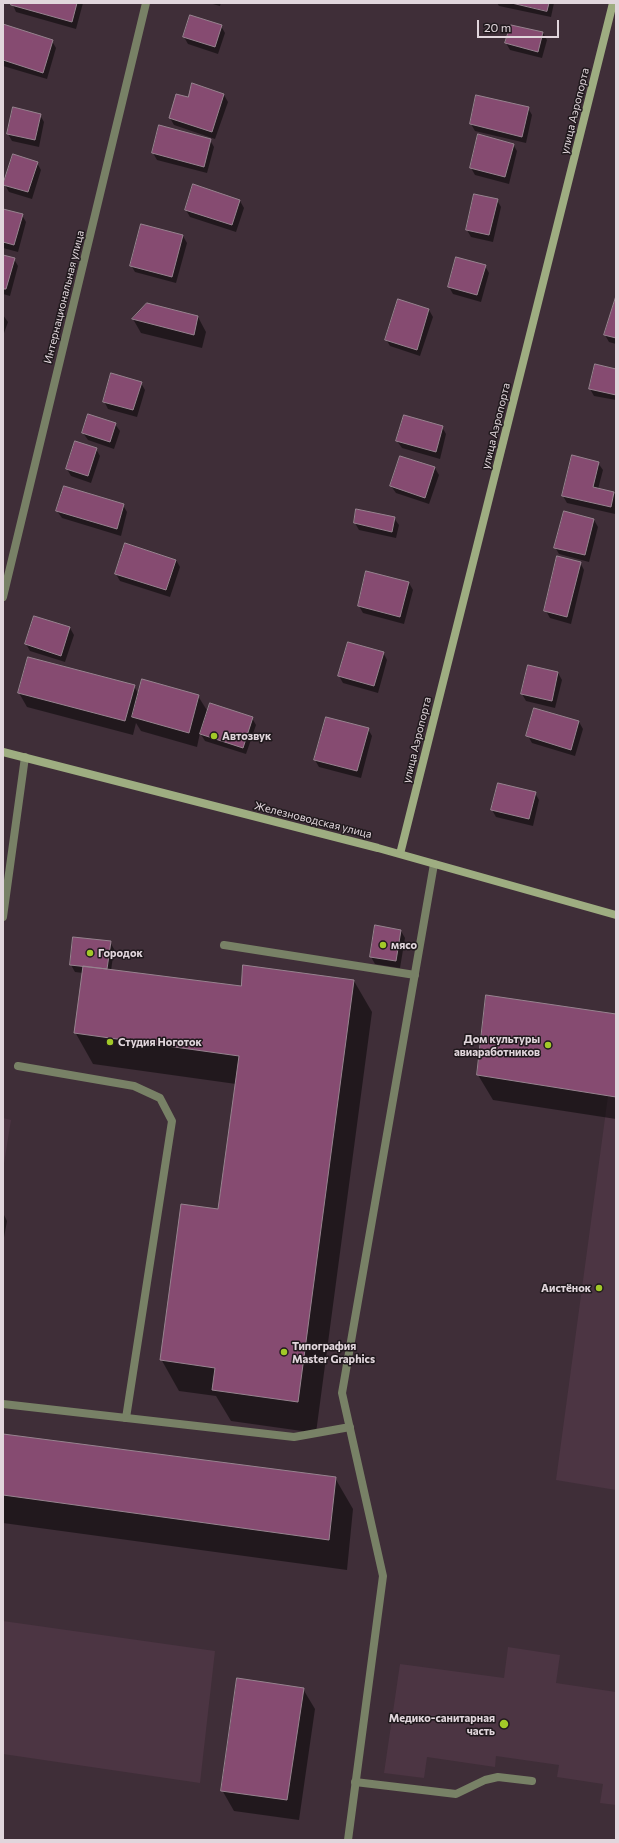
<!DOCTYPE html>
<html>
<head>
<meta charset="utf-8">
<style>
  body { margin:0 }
  #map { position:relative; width:619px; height:1843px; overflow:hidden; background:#3f2e38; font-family:Commissioner,sans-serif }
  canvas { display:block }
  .frame { position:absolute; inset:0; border:4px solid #e1d6dc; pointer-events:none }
  .scale { position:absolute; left:477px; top:20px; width:82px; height:18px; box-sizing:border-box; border:2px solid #e1d6dc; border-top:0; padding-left:5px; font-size:12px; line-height:14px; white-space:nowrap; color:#e1d6dc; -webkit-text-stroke:3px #20191d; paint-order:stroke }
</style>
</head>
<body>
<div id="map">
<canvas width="619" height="1843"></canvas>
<div class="frame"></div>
<div class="scale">20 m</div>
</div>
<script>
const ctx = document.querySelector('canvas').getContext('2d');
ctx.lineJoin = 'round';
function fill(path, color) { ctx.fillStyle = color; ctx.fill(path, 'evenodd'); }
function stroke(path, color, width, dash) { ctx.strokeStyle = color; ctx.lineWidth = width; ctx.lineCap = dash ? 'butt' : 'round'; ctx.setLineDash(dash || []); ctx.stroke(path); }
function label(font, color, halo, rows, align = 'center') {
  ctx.font = font + ' Commissioner,sans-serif'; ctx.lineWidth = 3; ctx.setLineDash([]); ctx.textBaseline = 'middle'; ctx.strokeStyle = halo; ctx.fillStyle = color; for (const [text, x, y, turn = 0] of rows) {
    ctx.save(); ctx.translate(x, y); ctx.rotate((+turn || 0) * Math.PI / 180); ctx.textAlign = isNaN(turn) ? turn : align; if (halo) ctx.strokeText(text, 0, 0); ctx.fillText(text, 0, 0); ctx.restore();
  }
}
fill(new Path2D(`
  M608 1096 616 1097V1490L556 1480Z
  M3 1118 11 1120 3 1170Z
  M3 1621 215 1651 200 1783 3 1754Z
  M508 1647 560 1655 556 1683 616 1692V1805L600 1803 603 1784 557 1777 559 1765 496 1756 495 1767 427 1757 424 1778 384 1773 400 1664 504 1678Z`), '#4c3543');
fill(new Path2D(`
  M12 3H83L76 29 16 12Z
  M209 3H221L220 6Z
  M497 3H554L551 17 499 6Z
  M3 25 52 41 56 48 47 79 3 66Z
  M221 26 225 33 218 54 188 44 184 37Z
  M512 26 543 33 547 40 542 58 510 50 506 43Z
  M224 95 228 102 215 139 174 125 170 118 188 98Z
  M477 96 528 108 532 115 526 143 475 131 471 124Z
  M40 115 44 122 39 147 12 141 8 134Z
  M210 140 214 147 207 173 157 160 153 153Z
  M513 144 517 151 509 184 475 175 471 168Z
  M37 163 41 170 32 199 9 192 5 185Z
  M497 200 501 207 493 242 471 237 467 230Z
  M240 201 244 208 236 232 190 217 186 210Z
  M3 210 22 215 26 222 18 252 3 248Z
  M183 236 187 243 176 283 135 272 131 265Z
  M3 256 14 259 18 266 10 296 3 294Z
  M485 266 489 273 481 302 453 294 449 287Z
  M616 299V344L609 342 605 335Z
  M429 310 433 317 420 356 390 346 386 339Z
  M3 315 8 322 3 336Z
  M198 317 206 332 202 348 141 333 133 319Z
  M616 370V400L594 396 590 389Z
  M141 383 145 390 137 417 108 409 104 401Z
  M115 424 120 431 114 449 88 440 83 433Z
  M442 427 446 434 440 459 402 448 397 441Z
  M96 449 100 456 91 483 71 476 67 469Z
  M598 463 603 470 598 489 614 493 616 497 615 514 567 503 563 496Z
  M435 468 439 475 429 504 396 493 391 486Z
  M123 505 127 512 121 536 62 518 57 511Z
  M357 510 394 518 399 525 396 538 359 530 355 523Z
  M594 520 598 527 589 562 559 554 555 547Z
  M176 560 180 567 170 597 120 581 116 574Z
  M580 562 584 570 571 624 550 618 546 611Z
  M367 573 409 583 413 590 404 624 363 613 359 606Z
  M35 617 70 628 74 635 65 662 30 651 26 644Z
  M383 652 387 660 378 693 343 683 339 676Z
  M558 673 562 680 555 708 526 701 522 694Z
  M134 686 139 695 198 696 208 712 252 718 256 725 246 754 205 741 200 733 197 747 141 731 136 723 133 735 27 707 19 693Z
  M579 722 583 729 575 756 532 743 528 736Z
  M368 729 372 736 361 778 319 767 315 760Z
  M535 793 539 800 533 826 496 817 492 810Z
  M401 931 405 938 400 968 375 964 371 957Z
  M110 942 114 949 111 971 241 988 244 966 354 981 372 1012 316 1433 231 1421 216 1396 179 1391 161 1359 218 1211 236 1084 93 1064 75 1032 83 973 75 972 71 965Z
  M616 1015V1119L493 1100 478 1075Z
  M3 1213 7 1221 3 1243Z
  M3 1435 335 1478 353 1509 347 1570 3 1523Z
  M303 1689 315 1709 299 1820 234 1811 222 1790Z`), '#0007');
const building = new Path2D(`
  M11 3H77L72 22 11 5Z
  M512 3H549L547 11Z
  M190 15 222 25 215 47 183 37Z
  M3 24 53 40 43 73 3 60Z
  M511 25 543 32 538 52 505 43Z
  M192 83 224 94 212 132 169 118 176 94 188 97Z
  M476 95 529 107 522 137 470 124Z
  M13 107 41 114 35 140 7 134Z
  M159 125 211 139 204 167 152 153Z
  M478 134 514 144 505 177 470 168Z
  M13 154 38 162 28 192 3 185Z
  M193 184 240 200 232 225 185 210Z
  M474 194 498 199 489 235 466 230Z
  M3 209 23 214 14 245 3 242Z
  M141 224 183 235 172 277 130 266Z
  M3 255 15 258 6 289H3Z
  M456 257 486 265 477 295 448 287Z
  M616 296V338L604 335Z
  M398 299 429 309 417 350 385 340Z
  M147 303 198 316 194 335 132 319Z
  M595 364 616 369V395L589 389Z
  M111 373 142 382 133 410 103 402Z
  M88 414 116 423 110 442 82 433Z
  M404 415 443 426 436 452 396 441Z
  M75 441 97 448 88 476 66 469Z
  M572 455 599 462 593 487 614 492 611 507 562 496Z
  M400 456 435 467 425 498 390 486Z
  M64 486 124 504 117 529 56 511Z
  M356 509 395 517 392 532 354 523Z
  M564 511 594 519 585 555 554 548Z
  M125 543 176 560 166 590 115 574Z
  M557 556 581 562 567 617 544 611Z
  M366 571 409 582 400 617 358 606Z
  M34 616 70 627 61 656 25 644Z
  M348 642 384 652 374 686 338 676Z
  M28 657 135 685 125 721 18 693Z
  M528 665 558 672 552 701 521 694Z
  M142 679 199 695 189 733 132 717Z
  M210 703 253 717 243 748 200 734Z
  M534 708 579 721 571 750 526 736Z
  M326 717 369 728 357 771 314 760Z
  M498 783 536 792 529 819 491 810Z
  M375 925 401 930 396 961 370 957Z
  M73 937 111 941 107 969 70 965Z
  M243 965 354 980 298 1402 212 1390 215 1368 160 1360 181 1204 218 1209 239 1056 74 1033 83 966 241 986Z
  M486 995 616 1014V1097L477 1075Z
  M3 1434 336 1477 329 1540 3 1495Z
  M237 1678 304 1688 287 1800 221 1791Z`);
fill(building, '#864b71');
stroke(building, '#97838f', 1);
stroke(new Path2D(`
  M3 917 25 757
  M224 945 415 975
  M18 1066 134 1086 160 1098 172 1121 126 1418
  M355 1782 456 1794 485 1780 498 1777 532 1781`), '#788166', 8);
stroke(new Path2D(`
  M3 597 146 3
  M3 1404 294 1437 350 1427
  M348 1840 383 1576 342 1393 434 864`), '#788166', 8);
stroke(new Path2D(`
  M3 752 378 848 616 915
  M400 854 613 3`), '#9ead81', 8);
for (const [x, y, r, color] of [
  [214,736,4,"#a2c928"],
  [383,945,4,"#a2c928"],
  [90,953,4,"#a2c928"],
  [110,1042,4,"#a2c928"],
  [548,1045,4,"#a2c928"],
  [599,1288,4,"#a2c928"],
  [284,1352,4,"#a2c928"],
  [504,1724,5,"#a2c928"]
]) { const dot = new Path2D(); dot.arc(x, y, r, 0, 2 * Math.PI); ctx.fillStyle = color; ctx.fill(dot); stroke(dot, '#20191d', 1.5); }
label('11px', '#e1d6dc', '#20191d', [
  ["улица Аэропорта",575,111,-76],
  ["Интернациональная улица",64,297,-76],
  ["улица Аэропорта",496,426,-76],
  ["улица Аэропорта",417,740,-76],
  ["Железноводская улица",313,820,14]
]);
label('bold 11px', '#e1d6dc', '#20191d', [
  ["Автозвук",222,736],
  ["мясо",391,945],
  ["Городок",98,953],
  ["Дом культуры",540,1039,"right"],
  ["авиаработников",540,1052,"right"],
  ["Студия Ноготок",118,1042],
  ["Аистёнок",591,1288,"right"],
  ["Типография",292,1346],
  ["Master Graphics",292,1359],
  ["Медико-санитарная",495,1718,"right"],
  ["часть",495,1731,"right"]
], 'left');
</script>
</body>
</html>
